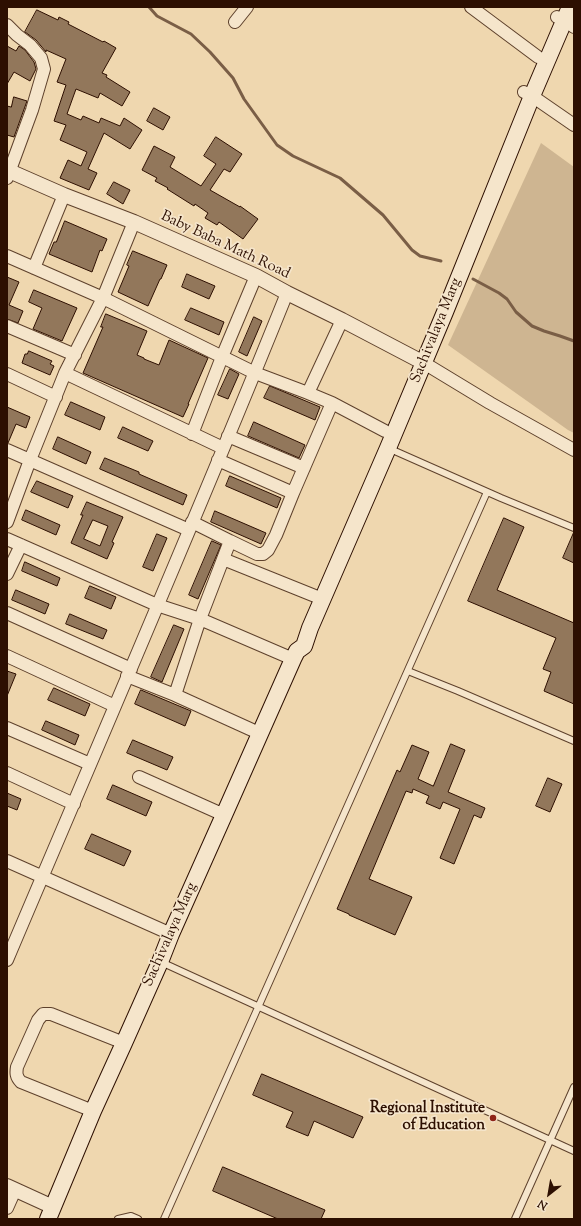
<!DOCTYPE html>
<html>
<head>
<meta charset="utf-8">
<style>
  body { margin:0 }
  #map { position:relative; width:581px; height:1226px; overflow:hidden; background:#efd7af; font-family:"Sorts Mill Goudy",serif }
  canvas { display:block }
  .frame { position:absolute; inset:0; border:8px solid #2d0f01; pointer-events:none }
  .north { position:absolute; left:529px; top:1174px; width:40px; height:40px; -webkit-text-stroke:3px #f5e5cb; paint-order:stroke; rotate:211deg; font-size:11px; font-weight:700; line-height:16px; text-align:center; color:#2d0f01 }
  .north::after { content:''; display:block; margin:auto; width:14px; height:18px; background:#2d0f01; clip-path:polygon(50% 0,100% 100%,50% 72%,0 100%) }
</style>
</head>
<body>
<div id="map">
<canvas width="581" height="1226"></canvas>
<div class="frame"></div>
<div class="north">N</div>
</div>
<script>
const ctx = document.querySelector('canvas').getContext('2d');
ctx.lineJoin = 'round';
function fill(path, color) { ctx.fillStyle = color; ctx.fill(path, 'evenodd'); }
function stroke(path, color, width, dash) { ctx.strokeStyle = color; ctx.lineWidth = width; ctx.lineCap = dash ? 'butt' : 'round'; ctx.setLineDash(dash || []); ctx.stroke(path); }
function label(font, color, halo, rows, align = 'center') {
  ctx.font = font + ' "Sorts Mill Goudy",serif'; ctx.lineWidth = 3.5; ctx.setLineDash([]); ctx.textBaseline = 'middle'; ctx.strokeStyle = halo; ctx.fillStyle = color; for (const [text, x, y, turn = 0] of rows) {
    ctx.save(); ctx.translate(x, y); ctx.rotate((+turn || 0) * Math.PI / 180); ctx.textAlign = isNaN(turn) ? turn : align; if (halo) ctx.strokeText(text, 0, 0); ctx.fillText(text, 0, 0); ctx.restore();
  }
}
fill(new Path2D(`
  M541 143 574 167V433L568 430 448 345Z`), '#ceb591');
stroke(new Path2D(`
  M149 7 157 16 191 34 210 52 233 78 244 99 277 145 293 156 340 178 383 215 412 250 420 256 441 261
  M473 279 499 293 507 299 516 312 532 326 544 331 560 336 574 341`), '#7a5e46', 3);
const building = new Path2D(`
  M37 10 58 20 59 17 69 22 68 24 103 42 104 41 116 48 102 73 107 75 106 77 130 92 122 106 100 93 98 98 76 89 67 114 81 120 83 116 99 123 101 118 120 126 124 118 142 130 130 149 104 133 88 169 97 173 89 190 60 178 68 160 81 166 87 152 60 140 66 125 54 121 66 85 57 82 66 59 46 50V52L36 40 25 32Z
  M7 46 16 51 19 46 25 50 34 62 36 69 30 81 14 72 7 84Z
  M14 97 27 101 14 137 7 135V106L11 107Z
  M154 108 170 117 163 130 147 121Z
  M216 137 242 154 230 172 224 169 210 190 240 207V206L258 219 243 239 219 222 217 225 205 218 208 213 195 204 194 206 167 189 168 188 155 181 157 178 142 170 154 146 175 157 170 167 201 186 216 164 204 156Z
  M114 182 130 190 123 204 107 194Z
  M65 221 107 239 102 251 100 250 92 272 49 254 54 242H56Z
  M133 251 167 265 161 279H160L148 306 118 292 129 266 127 265Z
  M187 274 215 286 209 299 182 287Z
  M7 277 19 282 9 305 23 311 18 323 7 319Z
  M34 290 77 308 62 341 33 329 42 308 29 302Z
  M191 308 224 322 219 335 185 320Z
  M106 314 147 331 137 355 144 358V359L159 365 169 340 208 358 188 404H189L183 417 83 373 103 327H101Z
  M254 317 262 321 247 356 239 352Z
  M29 351 52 361 50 364 54 366 50 375 22 363 25 354H27Z
  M230 369 239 374 228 399 218 395Z
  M270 386 320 407 315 420 264 398Z
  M71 402 105 417 100 430 65 415Z
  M7 407 30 417 26 428 16 424 8 443H7Z
  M254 422 305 445 299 458 248 436Z
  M123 427 153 441 148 451 118 438Z
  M58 437 91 452 86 464 53 449Z
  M105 458 139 472V474L187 495 183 505 100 469Z
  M230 476 281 498 277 508 226 486Z
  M37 481 73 496 68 508 31 492Z
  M87 502 123 517 112 542 114 543 107 559 71 543 83 515H81ZM93 520 108 526 100 546 84 539Z
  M26 510 60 525 56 535 22 520Z
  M215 511 266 533 261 544 211 522Z
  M504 518 524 527 497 590 574 623V704L544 691 551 672 543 669 556 638 468 601Z
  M574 532V563L563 558Z
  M157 534 167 538 153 571 143 567Z
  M212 541 221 545 198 599 189 595Z
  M25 562 60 578 57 586 22 571Z
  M90 586 116 597 111 609 85 598Z
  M16 590 49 604 45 614 12 600Z
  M70 614 107 630 103 639 66 624Z
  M174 625 184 629 162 682 151 677Z
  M7 671 16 674 7 696Z
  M54 688 90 704 85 716 48 700Z
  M141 690 191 711 185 726 135 704Z
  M46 721 79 735 75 745 42 730Z
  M133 740 173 757 167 770 127 753Z
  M451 744 465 750 448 792 485 808 481 818 474 815 454 864 440 858 460 809 443 802 440 809 426 803 429 796 413 789 412 793 406 791 369 879 412 897 395 935 349 915V914L337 909 397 770 400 772 412 745 429 752 418 779 433 786Z
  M548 778 562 784 550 812 536 806Z
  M113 785 152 802 146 816 107 799Z
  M7 793 21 799 17 810 7 806Z
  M92 834 131 851 124 866 85 849Z
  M262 1074 363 1117 353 1138 314 1121 308 1136 286 1127 293 1112 253 1095Z
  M223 1167 325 1210 321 1219H278L213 1191Z`);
fill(building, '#92775b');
stroke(building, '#2d0f01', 1);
const service = new Path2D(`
  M388 448 501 498 574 528
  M408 671 458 691 574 741
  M161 962 574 1151
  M118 1219 131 1216 138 1219
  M164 1219 487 492
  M515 1219 574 1087`);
const minor = new Path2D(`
  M471 7 538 57
  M557 17 565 20 574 27
  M235 22 247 7
  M7 25 17 35 30 45 41 58 44 69 32 110 7 178
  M524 92 532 96 574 125
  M7 256 103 298 255 373 308 393
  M34 268 64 195
  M342 320 308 393 332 403 385 431
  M7 326 75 355
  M424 363 490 403 574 450
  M65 373 223 448
  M7 374 56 397
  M192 434 222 357 256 276
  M228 436 304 468
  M7 450 189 530
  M218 460 293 493
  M7 522 30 460 65 373 103 298 134 222
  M192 522 230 541
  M7 539 157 605 200 619 293 659
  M223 559 315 596
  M7 574 21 545
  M7 613 131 669
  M7 656 115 706
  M127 676 175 695 261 734
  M175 695 200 619 230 541 257 554H263L268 550 276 535 293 493 332 403
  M7 728 90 764
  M7 773 74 804
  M139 777 224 815
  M7 861 171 934
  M7 960C101 738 197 517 287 293
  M93 1111 21 1082C16 1077 16 1073 17 1067L38 1020 43 1014H51L124 1043
  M7 1208 15 1190`);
const tertiary = new Path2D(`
  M7 170 64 195 134 222 256 276 287 293 342 320 424 363
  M7 1186 53 1207`);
const secondary = new Path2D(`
  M48 1219 93 1111 124 1043 160 962 171 934 224 815 293 659 297 651 304 646 310 628 388 448 445 312 532 96 570 7`);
stroke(service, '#5e412c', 8);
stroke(minor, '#5e412c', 14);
stroke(tertiary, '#5e412c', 16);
stroke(secondary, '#2d0f01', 18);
stroke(service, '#f5e5cb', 6);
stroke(minor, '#f5e5cb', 12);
stroke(tertiary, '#f5e5cb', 14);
stroke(secondary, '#f5e5cb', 16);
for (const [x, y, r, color] of [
  [493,1118,4,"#8f2418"]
]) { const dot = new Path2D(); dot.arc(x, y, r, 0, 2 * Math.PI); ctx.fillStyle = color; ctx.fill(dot); stroke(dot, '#f5e5cb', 1.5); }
label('15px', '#2d0f01', '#f5e5cb', [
  ["Baby Baba Math Road",225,246,25],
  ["Sachivalaya Marg",437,331,-68],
  ["Sachivalaya Marg",171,935,-66]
]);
label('bold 15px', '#2d0f01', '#f5e5cb', [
  ["Regional Institute",485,1109],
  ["of Education",485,1126]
], 'right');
</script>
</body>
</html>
